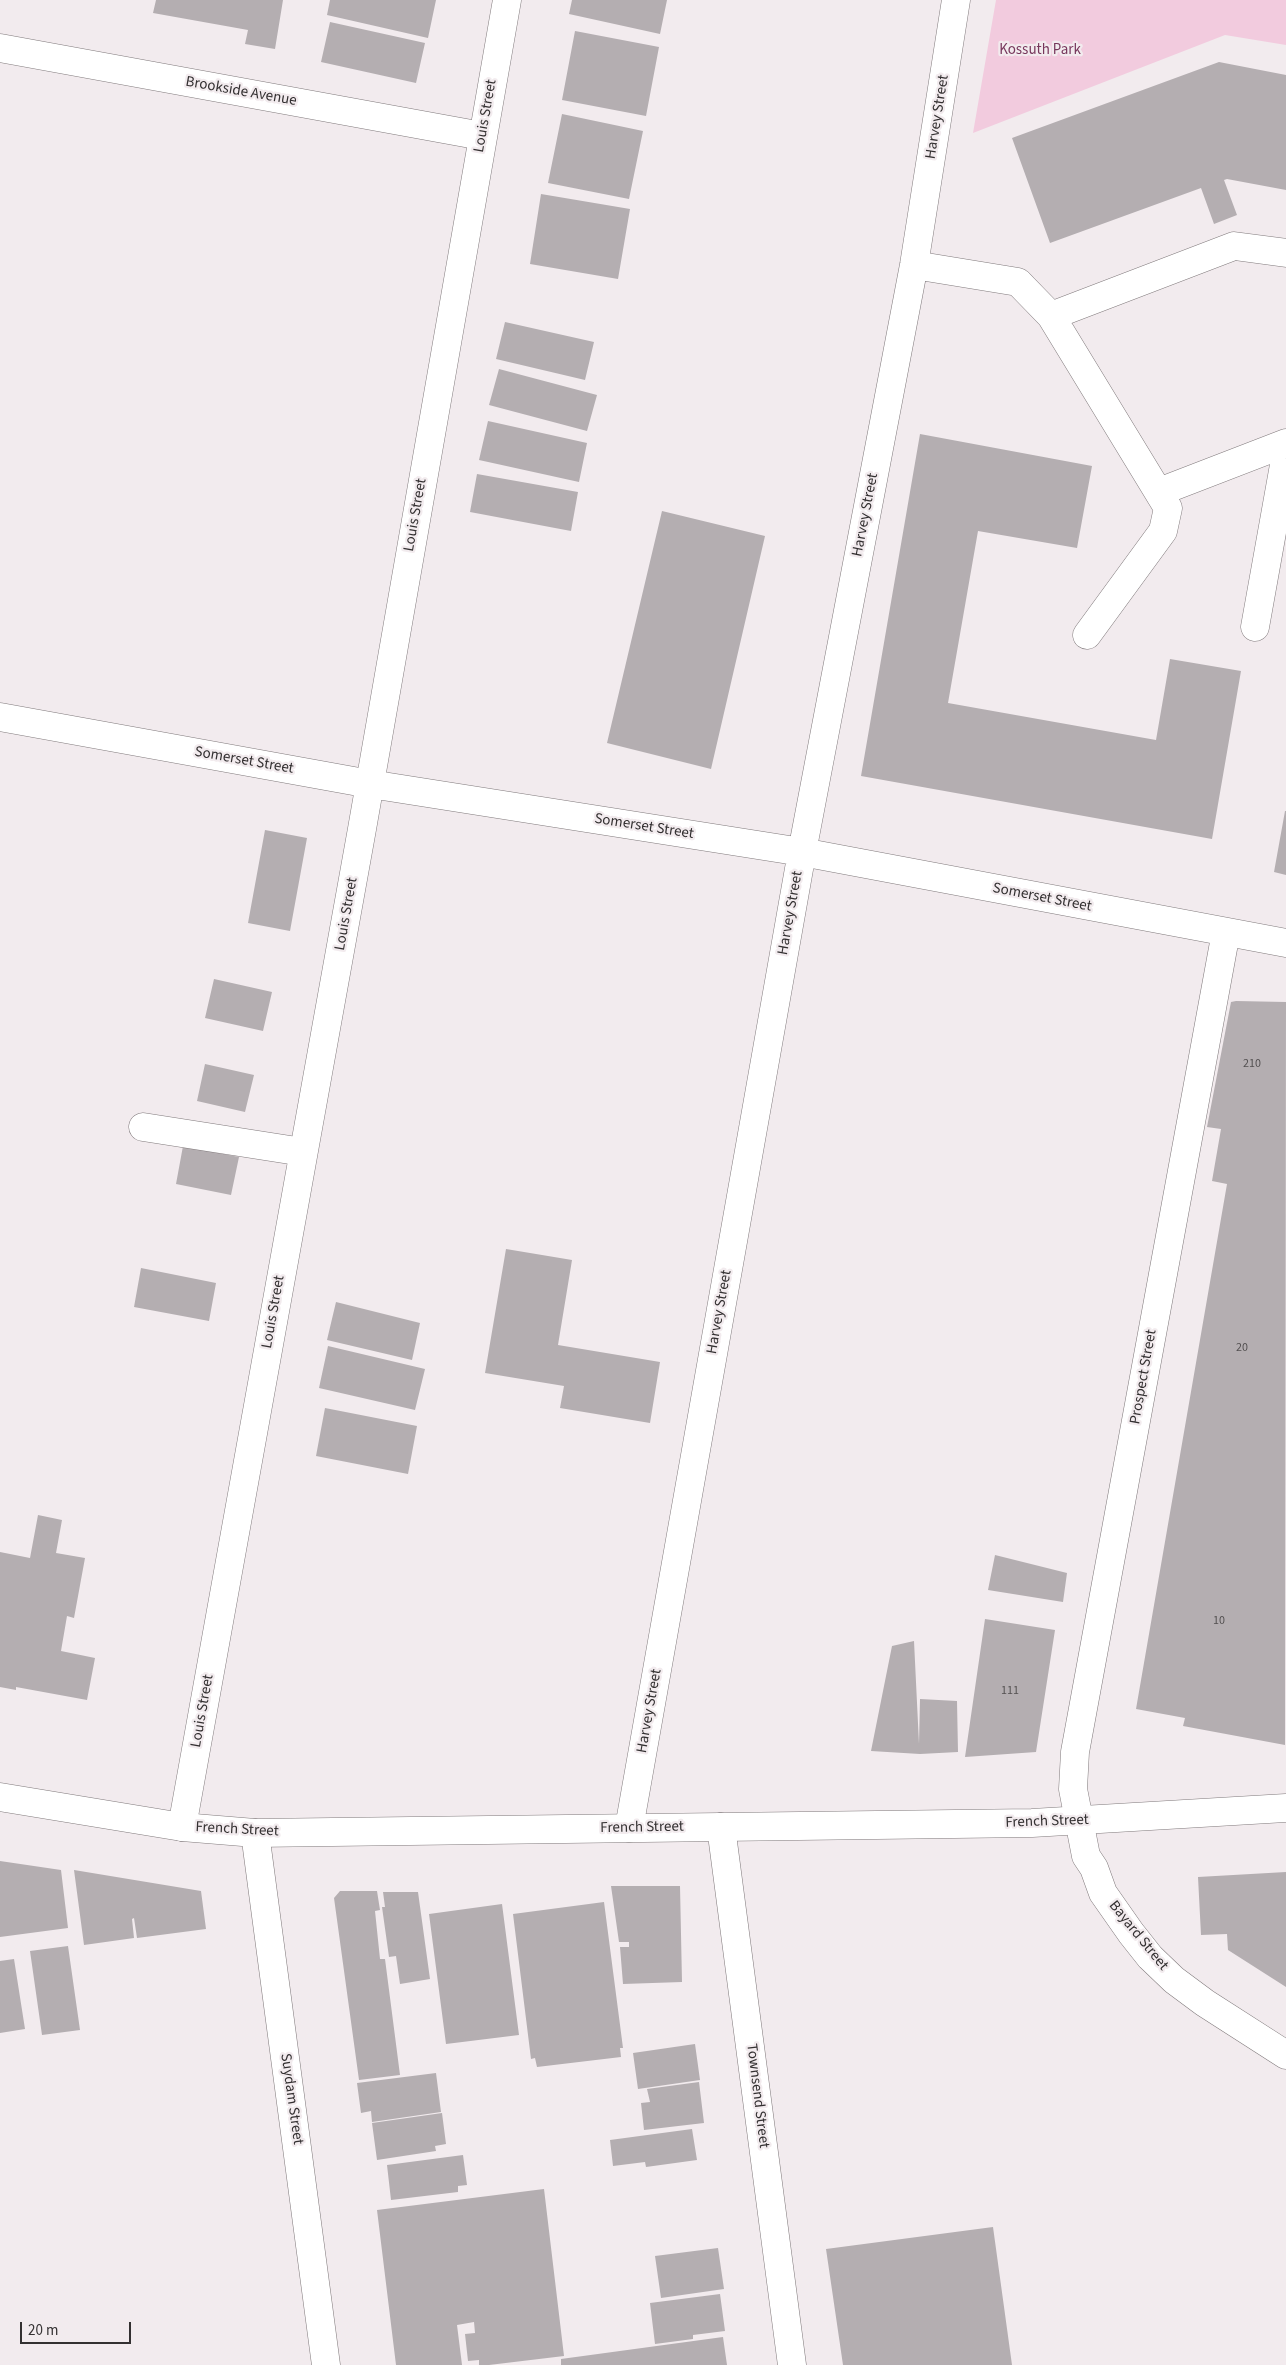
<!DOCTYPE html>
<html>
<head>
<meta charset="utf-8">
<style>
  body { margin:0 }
  #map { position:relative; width:1286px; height:2365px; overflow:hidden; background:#f2ebee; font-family:"Source Sans 3",sans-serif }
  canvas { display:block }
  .scale { position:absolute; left:20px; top:2322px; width:111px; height:22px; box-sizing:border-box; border:2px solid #333031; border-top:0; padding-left:6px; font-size:15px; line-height:18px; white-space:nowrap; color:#333031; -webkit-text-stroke:4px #f2ebee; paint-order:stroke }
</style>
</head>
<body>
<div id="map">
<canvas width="1286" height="2365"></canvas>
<div class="scale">20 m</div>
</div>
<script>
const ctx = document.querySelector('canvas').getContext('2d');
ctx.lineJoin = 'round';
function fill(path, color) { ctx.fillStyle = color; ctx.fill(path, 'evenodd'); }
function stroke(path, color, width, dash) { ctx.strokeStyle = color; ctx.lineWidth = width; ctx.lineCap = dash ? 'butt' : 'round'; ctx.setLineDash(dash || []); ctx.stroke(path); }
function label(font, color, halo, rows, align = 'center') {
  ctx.font = font + ' "Source Sans 3",sans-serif'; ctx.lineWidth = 4.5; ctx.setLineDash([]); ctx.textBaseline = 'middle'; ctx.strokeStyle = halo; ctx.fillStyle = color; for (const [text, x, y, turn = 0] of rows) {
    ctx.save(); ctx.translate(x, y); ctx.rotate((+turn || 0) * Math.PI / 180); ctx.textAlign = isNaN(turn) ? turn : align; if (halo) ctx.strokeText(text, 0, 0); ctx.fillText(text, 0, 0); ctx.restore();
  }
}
fill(new Path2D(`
  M996 0H1286V45L1225 35 973 133Z`), '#f2cbde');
fill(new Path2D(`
  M156 0H283L275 49 245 44 248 30 153 13Z
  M330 0H436L428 38 327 15Z
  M572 0H667L660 34 569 14Z
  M330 22 425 43 416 83 321 62Z
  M575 31 659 47 646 116 562 100Z
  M1219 62 1286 75V190L1227 179 1224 180 1237 215 1214 224 1201 188 1050 243 1012 138Z
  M562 114 643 131 629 199 548 183Z
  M541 194 630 209 618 279 530 264Z
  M505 322 594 342 585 380 496 359Z
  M499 369 597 395 587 431 489 405Z
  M488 421 587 443 579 482 479 460Z
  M920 434 1092 466 1077 548 978 531 948 703 1156 740 1170 659 1241 671 1212 839 861 776Z
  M477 474 578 492 571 531 470 512Z
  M662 511 765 536 711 769 607 743Z
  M1285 811H1286V875L1274 872Z
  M265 830 307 838 290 931 248 923Z
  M214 979 272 992 263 1031 205 1018Z
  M1236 1001 1286 1002 1285 1745 1183 1726 1185 1718 1136 1709 1227 1184 1212 1181 1221 1129 1207 1127 1231 1002Z
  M205 1064 254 1075 245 1112 197 1101Z
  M183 1146 239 1157 231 1195 176 1184Z
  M506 1249 572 1260 558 1345 660 1362 650 1423 560 1408 564 1386 485 1373Z
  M141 1268 216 1283 209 1321 134 1307Z
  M336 1302 420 1323 412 1360 327 1340Z
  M328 1346 425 1369 415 1410 319 1388Z
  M325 1408 417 1426 408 1474 316 1456Z
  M38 1515 62 1520 56 1553 85 1558 74 1618 67 1616 61 1651 95 1658 87 1700 16 1687V1690L0 1687V1552L30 1558Z
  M995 1555 1067 1573 1063 1602 988 1590Z
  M985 1619 1055 1630 1036 1752 965 1757Z
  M914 1641 919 1744 920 1699 957 1701 958 1752 920 1754 871 1751 892 1646Z
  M0 1861 61 1870 68 1928 0 1937Z
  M74 1870 201 1891 206 1929 137 1938 134 1918 132 1919 134 1938 84 1945Z
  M1286 1872V1987L1228 1950 1227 1934 1201 1935 1198 1877Z
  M611 1886H680L682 1982 623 1984 620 1947H629V1942H619Z
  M340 1891H377L380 1910 375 1911 380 1959H385L400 2075 359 2080 334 1898Z
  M383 1892H418L430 1979 400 1984 396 1956 389 1957 382 1907H385Z
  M604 1902 623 2048H620L621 2057 537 2067 535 2058 531 2059 513 1914Z
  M502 1904 519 2035 446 2044 429 1914Z
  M68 1946 80 2030 42 2035 30 1951Z
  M14 1959 25 2029 0 2033V1961Z
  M695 2044 700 2080 638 2089 633 2053Z
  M436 2073 441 2112 372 2122 371 2111 361 2113 357 2083Z
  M699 2082 704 2123 644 2130 641 2103 650 2102 647 2089Z
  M442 2113 446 2144 435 2146 436 2151 377 2160 372 2123Z
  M692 2129 697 2160 646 2167 645 2162 613 2166 610 2140Z
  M463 2155 467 2185 458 2186V2192L391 2200 387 2165Z
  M544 2189 564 2356 489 2365H479V2360L468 2361 465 2334 475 2333 474 2322 457 2325 462 2365H396L377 2210Z
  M993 2227 1012 2365H843L826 2249Z
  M718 2248 724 2289 661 2298 655 2256Z
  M720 2294 725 2331 693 2335V2339L655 2344 650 2303Z
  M723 2337 727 2365H561V2359Z`), '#b4aeb1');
const minor = new Path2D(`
  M0 48 482 136
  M914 265 1018 282 1051 316 1168 508 1163 531 1087 635
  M1051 316 1234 246 1286 253
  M1159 492 1286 443
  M1255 627 1286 454
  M0 717 370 784 802 852 1286 943
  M1226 932 1075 1752 1073 1789 1086 1856 1094 1868 1103 1893 1131 1933 1150 1957 1174 1980 1205 2003 1286 2055
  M143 1127 303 1152
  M182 1827 362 829 507 0
  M721 1827 792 2365
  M629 1828 802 852 914 265 956 0
  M255 1833 326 2365`);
const major = new Path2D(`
  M0 1797 182 1827 255 1833 1032 1823 1286 1808`);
stroke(minor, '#807a7c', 29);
stroke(major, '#807a7c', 29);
stroke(minor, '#fff', 28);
stroke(major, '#fff', 28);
label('12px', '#535051', null, [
  ["210",1252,1064],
  ["20",1242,1348],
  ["10",1219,1621],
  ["111",1010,1691]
]);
label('15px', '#77375c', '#f2ebee', [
  ["Kossuth Park",1040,51]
]);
label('15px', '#333031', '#f2ebee', [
  ["Brookside Avenue",241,92,10],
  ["Louis Street",486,116,-80],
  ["Harvey Street",938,117,-81],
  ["Louis Street",416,515,-80],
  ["Harvey Street",866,515,-79],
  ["Somerset Street",244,761,10],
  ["Somerset Street",644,827,9],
  ["Somerset Street",1042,898,11],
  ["Harvey Street",791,913,-80],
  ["Louis Street",347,914,-80],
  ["Louis Street",274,1312,-80],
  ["Harvey Street",720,1312,-80],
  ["Prospect Street",1144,1377,-80],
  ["Louis Street",203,1711,-80],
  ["Harvey Street",650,1711,-80],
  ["French Street",1047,1822,-2],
  ["French Street",642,1828,-1],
  ["French Street",237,1830,3],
  ["Bayard Street",1138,1936,51],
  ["Townsend Street",757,2096,83],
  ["Suydam Street",291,2099,82]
]);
</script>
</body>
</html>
